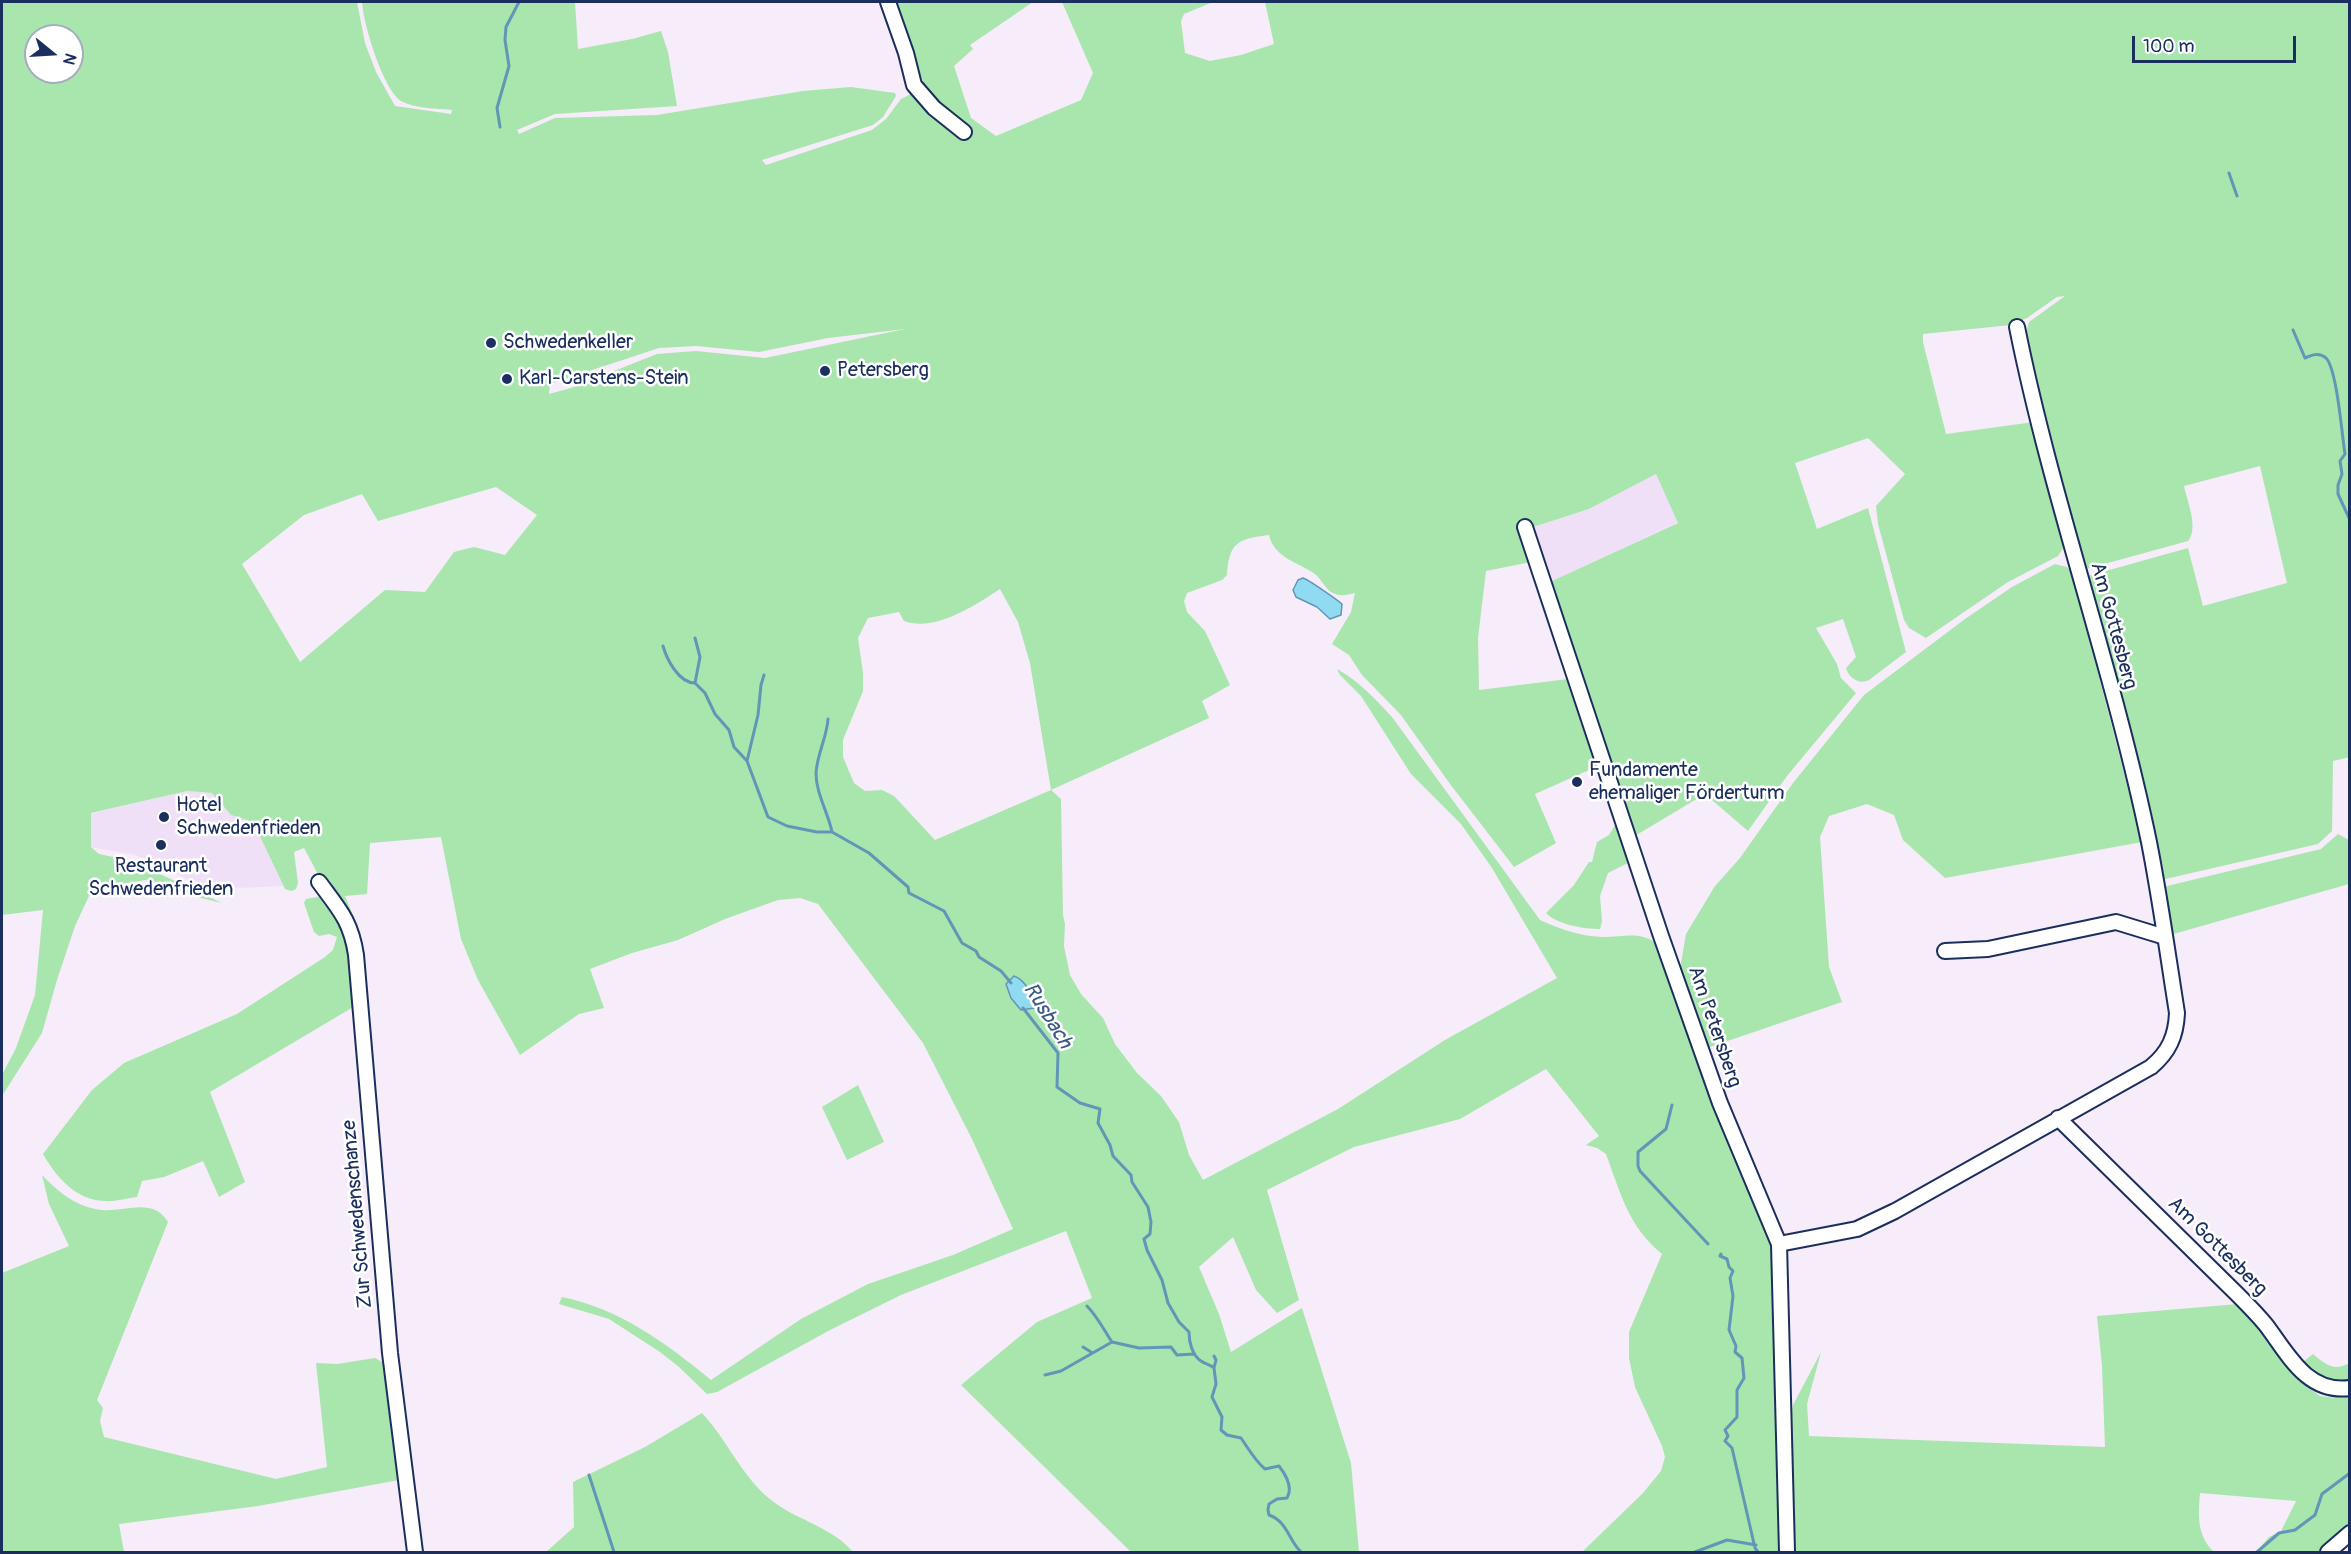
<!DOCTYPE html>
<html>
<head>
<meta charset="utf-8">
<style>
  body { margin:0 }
  #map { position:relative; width:2351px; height:1554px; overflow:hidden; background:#f6ecfa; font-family:Pangolin,sans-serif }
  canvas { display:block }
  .frame { position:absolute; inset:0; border:3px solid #1b2f5e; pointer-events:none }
  .north { position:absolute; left:24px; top:24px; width:60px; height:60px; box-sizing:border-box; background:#fff; border:2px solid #a4acbf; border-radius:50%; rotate:108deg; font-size:16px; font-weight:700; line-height:24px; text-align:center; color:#1b2f5e }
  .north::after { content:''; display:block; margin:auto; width:21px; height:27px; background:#1b2f5e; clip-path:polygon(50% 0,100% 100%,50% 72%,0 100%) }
  .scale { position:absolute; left:2132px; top:36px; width:164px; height:27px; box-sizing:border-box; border:3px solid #1b2f5e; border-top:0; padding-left:8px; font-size:18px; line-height:21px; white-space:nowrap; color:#1b2f5e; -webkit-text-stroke:4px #fff; paint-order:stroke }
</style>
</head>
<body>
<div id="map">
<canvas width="2351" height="1554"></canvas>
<div class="frame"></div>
<div class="north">N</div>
<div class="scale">100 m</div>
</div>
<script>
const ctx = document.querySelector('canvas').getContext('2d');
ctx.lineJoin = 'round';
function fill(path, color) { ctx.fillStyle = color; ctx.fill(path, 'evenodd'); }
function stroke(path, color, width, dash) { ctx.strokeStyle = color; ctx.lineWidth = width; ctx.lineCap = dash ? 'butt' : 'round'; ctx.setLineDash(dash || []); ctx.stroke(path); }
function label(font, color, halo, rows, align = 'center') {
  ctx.font = font + ' Pangolin,sans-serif'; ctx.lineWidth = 5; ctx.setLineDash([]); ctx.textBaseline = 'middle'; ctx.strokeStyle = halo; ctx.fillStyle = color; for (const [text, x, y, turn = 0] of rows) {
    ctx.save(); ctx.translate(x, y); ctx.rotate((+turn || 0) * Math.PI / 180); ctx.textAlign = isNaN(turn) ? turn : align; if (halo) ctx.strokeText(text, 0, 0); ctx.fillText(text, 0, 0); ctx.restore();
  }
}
fill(new Path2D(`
  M1656 474 1678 522 1552 581 1534 527 1590 509Z
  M187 791 212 793 231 815 253 822 283 886 236 888 214 885 212 891 136 855 91 847 90 814Z`), '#efdff7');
fill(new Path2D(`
  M2 2H357L365 43 376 72 395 106 451 114 452 110C436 108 415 109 401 101 383 89 363 23 362 2H575L578 49 632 39 661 31 668 52 677 106 555 114 517 130 519 134 555 118 657 115 803 91 851 87 895 93 896 96 883 117 873 125 762 160 766 165 872 130 886 119 901 99 909 95 923 81 892 2H1033L970 45 973 49 954 66 971 118 996 136 1081 100 1093 73 1062 2H1213L1184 14 1181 21 1185 53 1210 61 1241 55 1274 44 1265 2H2349L2350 757 2333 761 2332 831 2318 844 2161 880 2085 582 2088 576 2188 548 2203 606 2287 583 2260 466 2184 486C2187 501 2199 528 2188 541L2086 569 2081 567 2025 336 2029 322 2065 296 2057 297 2027 318 2011 325 1923 334V342L1946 434 2034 422 2064 547 2058 556 2008 582 1926 638 1909 628 1904 620 1878 524 1876 506 1905 474 1868 438 1795 463 1817 529 1868 508 1906 652 1869 680C1859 685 1849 678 1846 668L1856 657 1843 619 1816 628 1837 664 1841 678 1856 693 1787 776 1748 831 1705 794 1633 837 1552 581 1678 523 1656 474 1589 509 1521 531 1531 562 1486 571 1478 638 1479 690 1568 679 1598 766 1535 794 1556 843 1514 867 1450 784 1401 715 1362 675 1349 655 1332 644 1351 612 1355 593C1347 595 1339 597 1331 592 1325 588 1321 579 1315 574 1298 562 1274 558 1269 535 1238 539 1229 542 1227 575L1222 580 1187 593 1184 601 1187 612 1205 631 1230 685 1202 701 1209 718 1051 790 1061 799 1063 915 1065 924 1064 946 1070 975 1081 994 1103 1018 1115 1044 1137 1073 1161 1096 1179 1122 1189 1155 1203 1180 1338 1109 1445 1040 1557 978 1492 868 1461 824 1411 774 1361 696 1340 675 1337 669C1359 681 1375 699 1392 717L1540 920C1559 929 1580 936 1601 937 1622 938 1643 929 1660 947L1772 1238 1775 1252 1781 1552H1582L1643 1493 1661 1471 1665 1457 1662 1446 1635 1387 1629 1358V1332L1662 1254C1628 1226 1621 1194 1606 1154L1597 1148 1586 1145 1599 1136 1546 1069 1460 1119 1354 1147 1267 1190 1299 1300 1277 1313 1256 1290 1233 1237 1199 1267 1219 1314 1231 1352 1302 1308 1351 1463 1359 1552H1131L961 1385 1037 1322 1092 1298 1066 1231 901 1295 830 1330 717 1392 707 1394 679 1367 660 1352 609 1319 559 1304 562 1297C620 1309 666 1343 711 1380L801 1319 868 1284 953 1255 1013 1229 972 1139 923 1043 818 904 800 898 778 900 725 919 678 940 632 953 590 969 604 1008 579 1014 520 1055 478 980 461 939 441 837 370 843 367 894 345 896 359 930 360 962 355 1006 210 1092 245 1182 219 1197 203 1161 164 1177 142 1181 137 1197C127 1198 115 1202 104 1201 76 1200 56 1177 43 1154L92 1090 124 1063 237 1014 325 957 333 950 337 937 329 934 319 936 314 932 304 903 306 899 323 896 321 880 304 848 294 852 298 883 296 889 291 891 285 889 253 822 231 815 212 793 187 791 91 813V847L99 854 132 861 222 903 193 896 163 883 145 880 106 887 89 896 75 926 57 980 42 1033 2 1096V1075L16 1048 35 995 43 910 2 915ZM36 36H72V72H36ZM905 329 765 358 696 351 657 354 571 388 549 394 550 384 659 348 696 346 759 352 828 338ZM496 487 537 515 505 555 474 547 454 552 425 592 385 590 300 662 242 564 304 515 362 494 378 521ZM1000 589 1018 622 1030 663 1051 790 935 840 894 796 882 790 865 791 854 783 843 757V740L863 691V673L858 638 868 618 899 612 904 621C935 632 974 606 1000 589Z
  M2055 564 2067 567 2072 573 2142 842 1945 878 1903 840 1894 815 1867 804 1829 816 1820 837 1829 967 1842 1002 1707 1048 1681 974V963L1686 934 1715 886 1740 858 1793 783 1864 695 1965 619 2012 587Z
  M1617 822 1630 862 1608 873 1600 896 1602 921 1600 929C1584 929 1558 925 1546 913L1574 885 1589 862H1592L1597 842 1609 835Z
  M2338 834 2349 840V884L2170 935 2163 887 2321 849Z
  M858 1085 884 1142 847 1160 822 1107Z
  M42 1175C58 1192 78 1208 102 1210 126 1212 153 1197 168 1222L97 1400 103 1408 100 1421 104 1437 276 1479 327 1467 316 1363 337 1364 375 1358 386 1364 399 1480 258 1506 119 1524 124 1552H2V1273L69 1246 49 1204Z
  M2238 1304 2253 1319 2303 1384 2320 1396 2335 1398 2349 1395V1526L2321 1552H2256L2269 1537 2281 1531 2296 1501 2200 1493C2198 1516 2197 1536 2214 1552H1793L1789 1427 1793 1405 1821 1352 1807 1404 1809 1436 2105 1447 2102 1366 2097 1316Z
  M2313 1354C2325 1364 2334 1372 2349 1363V1382C2329 1383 2317 1376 2303 1362Z
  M702 1413C729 1442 743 1480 775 1503 800 1521 833 1528 853 1552H546L574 1527 573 1482 645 1447Z`), '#a8e6ad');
const water = new Path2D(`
  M1303 578C1309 580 1336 599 1342 604L1341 615 1330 619 1317 607 1296 597 1293 590 1298 580Z
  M1014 976C1025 980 1030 992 1036 1002L1034 1008 1021 1010 1011 998 1006 984Z`);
fill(water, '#91dbf2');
stroke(water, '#6296b7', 1.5);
stroke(new Path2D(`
  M500 127 497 108 509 66 505 40 506 27 519 2
  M2229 173 2237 196
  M2293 330 2305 358C2312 355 2319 352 2326 358 2337 369 2342 436 2345 454L2340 461 2342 474 2338 485V494L2350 520
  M695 638 700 657 695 683
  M663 646C667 660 679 683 695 683L705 693 715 714 729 730 734 747 747 761 768 817 787 826 817 832H832L869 853 908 887 909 893 944 911 962 943 976 951 979 957 1001 971 1011 983
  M828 719C827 737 817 754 816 773 816 794 828 812 832 832
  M747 761 758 715 761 685 764 675
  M1023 1008 1058 1053 1057 1087 1080 1103 1100 1109 1098 1123 1110 1145 1113 1156 1131 1175 1132 1182 1148 1207 1151 1222 1150 1234 1144 1239 1147 1250 1162 1280 1168 1303 1179 1322 1189 1332C1189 1342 1192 1355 1201 1361 1205 1364 1210 1364 1214 1368L1216 1384 1212 1397 1222 1417 1221 1430 1227 1435 1241 1438C1248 1448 1255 1461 1265 1469L1279 1466C1286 1475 1293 1488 1287 1498L1277 1499 1269 1504 1268 1510 1269 1515C1287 1521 1289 1541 1301 1552
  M1672 1105 1666 1129 1638 1152V1166L1640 1171 1708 1244
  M1721 1254 1720 1256 1727 1259 1729 1267 1733 1271 1730 1278 1733 1296 1729 1330 1736 1346 1735 1352 1742 1358 1744 1378 1737 1390V1417L1725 1430 1728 1436 1725 1441 1732 1448 1755 1548 1758 1552
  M1087 1306C1097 1316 1104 1330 1112 1342
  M1083 1347 1091 1352
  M1214 1356 1216 1360 1214 1368
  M1045 1375 1061 1371 1112 1342 1139 1348 1171 1347 1177 1355 1194 1354
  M589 1475 614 1552
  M1695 1552 1727 1540 1756 1545
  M2257 1552 2279 1533 2295 1530 2315 1515 2322 1494 2350 1473`), '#6296b7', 3);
const minor = new Path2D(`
  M888 2 906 53 914 85 934 108 964 132
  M1525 527 1661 936 1720 1103 1779 1244 1787 1552
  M319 882C339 909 351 921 356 955L390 1353 415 1552
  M1945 951 1988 949 2116 922 2165 937
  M2058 1118 2237 1294C2247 1304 2257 1314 2266 1325 2288 1354 2307 1394 2350 1388
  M1779 1244 1857 1229 1895 1211 2151 1067C2169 1052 2176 1036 2177 1013 2168 956 2160 898 2149 842 2113 668 2052 501 2017 327
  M2328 1552 2350 1533`);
stroke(minor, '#1b2f5e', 18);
stroke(minor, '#fff', 14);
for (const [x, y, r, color] of [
  [491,343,6,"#1b2f5e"],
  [825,371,6,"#1b2f5e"],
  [507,379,6,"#1b2f5e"],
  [1577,782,6,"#1b2f5e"],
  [164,817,6,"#1b2f5e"],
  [161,845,6,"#1b2f5e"]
]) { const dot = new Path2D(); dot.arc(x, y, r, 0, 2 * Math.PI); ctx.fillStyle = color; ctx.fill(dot); stroke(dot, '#fff', 2); }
label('20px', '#1b2f5e', '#fff', [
  ["Schwedenkeller",503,343],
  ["Petersberg",837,371],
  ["Karl-Carstens-Stein",519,379],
  ["Fundamente",1589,771],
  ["ehemaliger Förderturm",1589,794],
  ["Hotel",176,806],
  ["Schwedenfrieden",176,829],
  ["Restaurant",161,867,"center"],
  ["Schwedenfrieden",161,890,"center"]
], 'left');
label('20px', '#1b2f5e', '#fff', [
  ["Am Gottesberg",2113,626,75],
  ["Am Petersberg",1714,1027,71],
  ["Zur Schwedenschanze",358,1214,-95],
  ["Am Gottesberg",2217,1247,45]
]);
label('italic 21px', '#385a83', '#fff', [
  ["Rusbach",1047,1016,58]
]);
</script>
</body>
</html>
